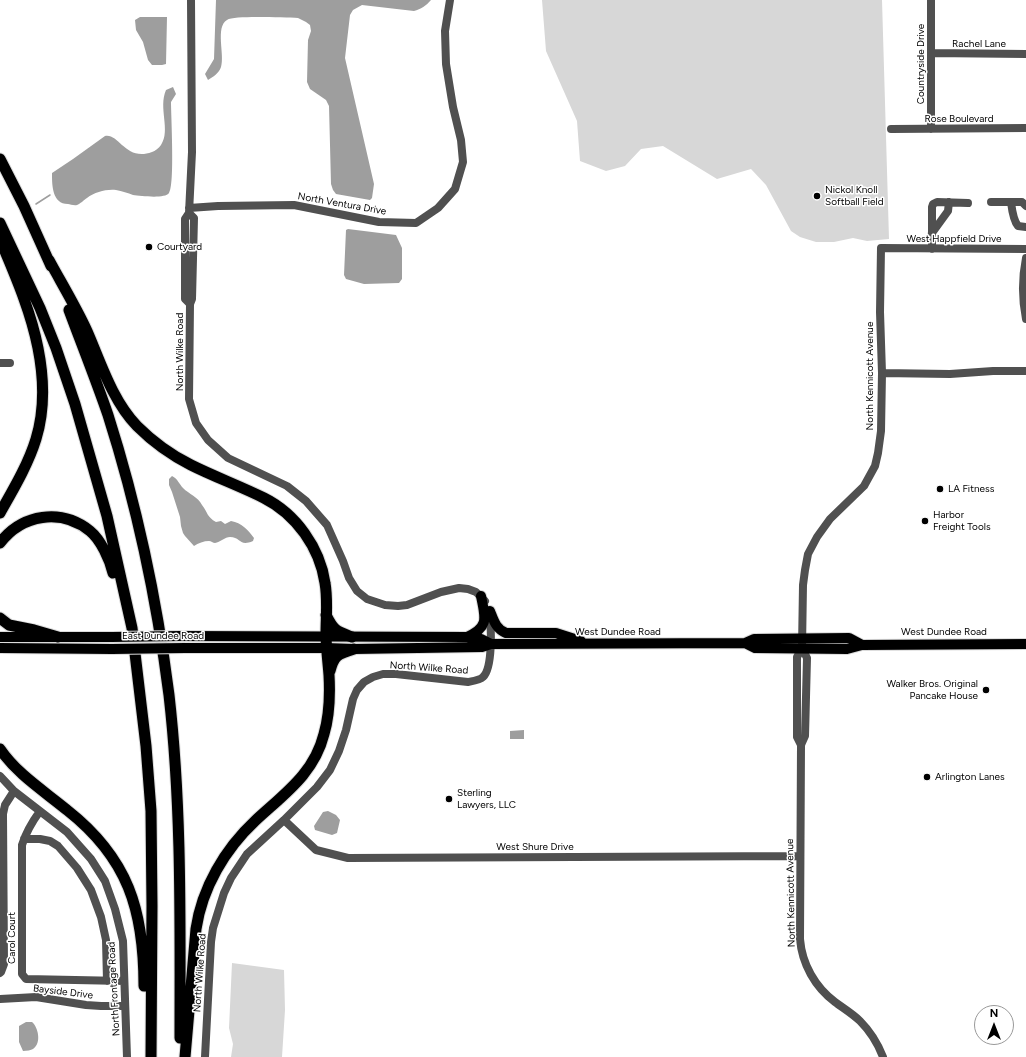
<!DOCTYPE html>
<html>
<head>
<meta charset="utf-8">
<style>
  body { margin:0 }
  #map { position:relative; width:1026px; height:1057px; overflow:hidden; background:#fff; font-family:Figtree,sans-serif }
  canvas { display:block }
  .north { position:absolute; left:974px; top:1005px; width:40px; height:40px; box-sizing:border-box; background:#fff; border:1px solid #999; border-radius:50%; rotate:0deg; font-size:11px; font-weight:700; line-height:16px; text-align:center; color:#000 }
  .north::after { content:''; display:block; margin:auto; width:14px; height:18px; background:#000; clip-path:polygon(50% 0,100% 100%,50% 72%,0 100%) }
</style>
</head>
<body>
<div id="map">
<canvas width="1026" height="1057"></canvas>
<div class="north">N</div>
</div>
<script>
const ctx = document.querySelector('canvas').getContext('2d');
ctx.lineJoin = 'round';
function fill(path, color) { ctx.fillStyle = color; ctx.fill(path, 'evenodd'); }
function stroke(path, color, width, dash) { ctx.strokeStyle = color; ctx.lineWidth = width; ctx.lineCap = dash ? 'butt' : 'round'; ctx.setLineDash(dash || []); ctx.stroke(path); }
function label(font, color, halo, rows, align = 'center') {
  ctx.font = font + ' Figtree,sans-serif'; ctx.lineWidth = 3; ctx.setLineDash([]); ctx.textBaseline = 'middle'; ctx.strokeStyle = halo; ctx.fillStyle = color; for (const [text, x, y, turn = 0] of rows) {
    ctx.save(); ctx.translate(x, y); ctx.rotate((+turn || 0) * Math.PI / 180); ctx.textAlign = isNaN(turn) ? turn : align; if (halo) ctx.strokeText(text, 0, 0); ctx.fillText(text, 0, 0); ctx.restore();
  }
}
fill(new Path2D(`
  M542 0H882L889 239 867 241 853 238 834 242H816L800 237 791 231 766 185 751 169 717 179 663 146 641 149 625 166 606 171 580 161 577 121 546 51Z
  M232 963 284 970 285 1010 282 1057H231L233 1044 229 1028Z`), '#d7d7d7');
fill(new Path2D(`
  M216 0H431C426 6 421 9 414 11L362 5 353 10 350 15 345 58 374 184 372 198 370 200 336 194 333 190 331 184 329 106 326 100 310 89 307 82 308 40 311 31 310 25 306 22 298 18C286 18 235 15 227 20 215 27 225 55 221 67 219 73 213 77 208 80L205 74 214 59Z
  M140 17H167L166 64 162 65H152L148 60 143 42 136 30 135 20Z
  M173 87 176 94 171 102C171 116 175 185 169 193 165 199 141 196 133 195 128 193 122 191 116 190 106 189 95 192 87 198 84 200 80 204 77 205 74 206 70 204 68 204 52 204 52 185 52 173L73 159 105 136C119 133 126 162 152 152 155 151 159 148 161 145 171 130 158 108 166 90Z
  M348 229 396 235 402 248V279L399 283 364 284 346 279 344 275 346 230Z
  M172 476C178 479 179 484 183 488 189 494 198 497 202 505 208 513 207 517 216 522L221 521 225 524 231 521C242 523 247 529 254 538L253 541C239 547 241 537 230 537 225 537 220 542 215 543 213 543 211 541 209 541 204 541 198 543 194 546L185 536 183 533 181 526 180 517 172 492 169 485V479Z
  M524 730V739H510V731Z
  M328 811 336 815 340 820 337 833 332 835 315 830 314 826 323 812Z
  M26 1022H32C38 1027 42 1043 33 1049 31 1050 27 1051 23 1051L19 1042V1026Z`), '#9e9e9e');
stroke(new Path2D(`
  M36 204 50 195`), '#9e9e9e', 1.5);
const major = new Path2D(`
  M490 611C494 621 496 629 506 633H556L581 641
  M180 636 467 637 481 639 491 644
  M0 637H112
  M467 637C490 627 485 617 481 596
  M745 643 754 639 849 638 862 645
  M0 648 112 649
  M185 648H326L354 649 482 647 491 644 745 643 755 648 847 649 862 645 1026 644`);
const highway = new Path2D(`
  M0 159 24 206 51 266
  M0 223 40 308 56 348 75 404 107 516 132 628 146 746 151 811 152 906 151 1057
  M0 239C8 259 17 279 24 299 40 343 50 393 36 439 28 465 13 490 0 513
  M49 260C62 284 76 307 87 331 101 363 112 400 137 426 153 442 171 455 191 465 215 477 240 486 264 498 296 514 320 548 325 583 328 600 326 617 326 634 326 648 328 661 329 675 330 693 329 717 324 734 314 774 284 794 255 821 225 849 202 888 196 929L185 1057
  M69 310C82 345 96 380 108 415 137 506 157 601 169 695 182 809 180 924 180 1038
  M0 543C22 514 61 508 90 531 101 540 110 560 113 573
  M326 615C334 631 336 631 352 637
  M0 618 9 625 34 630 58 637
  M330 671C334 655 338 654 354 649
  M0 749C17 774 44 791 67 810 128 858 144 910 144 986`);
stroke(major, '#dbdbdb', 12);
stroke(highway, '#dbdbdb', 13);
stroke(new Path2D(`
  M931 53 1026 54
  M891 129 1026 128
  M931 129V0
  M991 202H1022L1026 206
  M1011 202C1012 210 1013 220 1018 226L1026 227
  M189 208 218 206 294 205 379 222 416 223 438 208 455 189 463 162 461 140 453 107 446 64 445 31 450 0
  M189 213 194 218 192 299 190 304 189 399 196 423 208 440 228 458 287 486 306 501 327 525 343 561 349 578 357 591 367 599 385 605 398 606 407 605 441 592 459 588 468 589 476 592 485 601
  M932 233 948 211 949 202
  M932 249V207L933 204 937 202 968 203
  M1026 258C1022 278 1022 299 1026 319
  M190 304 185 299V219L189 213 192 152 191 0
  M0 363H10
  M882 373 950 374 993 371H1026
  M801 745 797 737V657L802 648
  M0 776 14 791 67 832 91 859 105 881 115 909 123 941 127 1057
  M40 811C32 822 26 832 22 845V974L26 979 124 981
  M284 820 316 850 348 858 800 856
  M24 839H40L50 841 58 846 77 868 91 890 101 917 106 940 107 981
  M0 973 1 972 4 964 3 814 5 805 14 791
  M0 999 36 997 86 1005 101 1006H124
  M205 1057 211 942 213 928 224 893 231 878 247 854 284 820 317 787 330 770 339 751 346 730 353 699 357 690 364 682 373 677 383 674H396L468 682C473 681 480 680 483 677 493 668 491 628 490 615
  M883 1057C878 1044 870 1031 860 1021 853 1014 843 1008 835 1002 815 987 802 964 800 939L801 745 805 736 807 658 802 648 803 585 805 570 808 554 817 537 830 519 864 486 875 466 878 453 881 431 882 373 880 312 881 248 1026 249`), '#505050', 8);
stroke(major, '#000', 10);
stroke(highway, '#000', 11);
const majorBridge = new Path2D(`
  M112 637 180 636
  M112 649 185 648`);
stroke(majorBridge, '#dbdbdb', 12, []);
stroke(majorBridge, '#000', 10);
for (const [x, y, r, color] of [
  [817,196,4,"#000"],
  [149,247,4,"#000"],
  [940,489,4,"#000"],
  [925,521,4,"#000"],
  [986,690,4,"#000"],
  [927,777,4,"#000"],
  [449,799,4,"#000"]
]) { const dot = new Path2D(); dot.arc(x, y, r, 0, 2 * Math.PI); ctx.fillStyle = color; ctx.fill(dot); stroke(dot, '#fff', 1.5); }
label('10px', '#000', '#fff', [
  ["Rachel Lane",979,44],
  ["Countryside Drive",921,64,-90],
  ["Rose Boulevard",959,119],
  ["North Ventura Drive",342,204,10],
  ["West Happfield Drive",954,239],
  ["North Wilke Road",180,352,-90],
  ["North Kennicott Avenue",870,376,-90],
  ["West Dundee Road",618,632],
  ["West Dundee Road",944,632],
  ["East Dundee Road",163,636],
  ["North Wilke Road",429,668,4],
  ["West Shure Drive",535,847],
  ["North Kennicott Avenue",791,893,-91],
  ["Carol Court",12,938,-90],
  ["North Wilke Road",200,973,-86],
  ["North Frontage Road",114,989,-93],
  ["Bayside Drive",63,992,7]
]);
label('10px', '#000', '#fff', [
  ["Nickol Knoll",825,190],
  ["Softball Field",825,202],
  ["Courtyard",157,247],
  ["LA Fitness",948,489],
  ["Harbor",933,515],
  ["Freight Tools",933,527],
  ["Walker Bros. Original",978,684,"right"],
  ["Pancake House",978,696,"right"],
  ["Arlington Lanes",935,777],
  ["Sterling",457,793],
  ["Lawyers, LLC",457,805]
], 'left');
</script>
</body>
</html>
